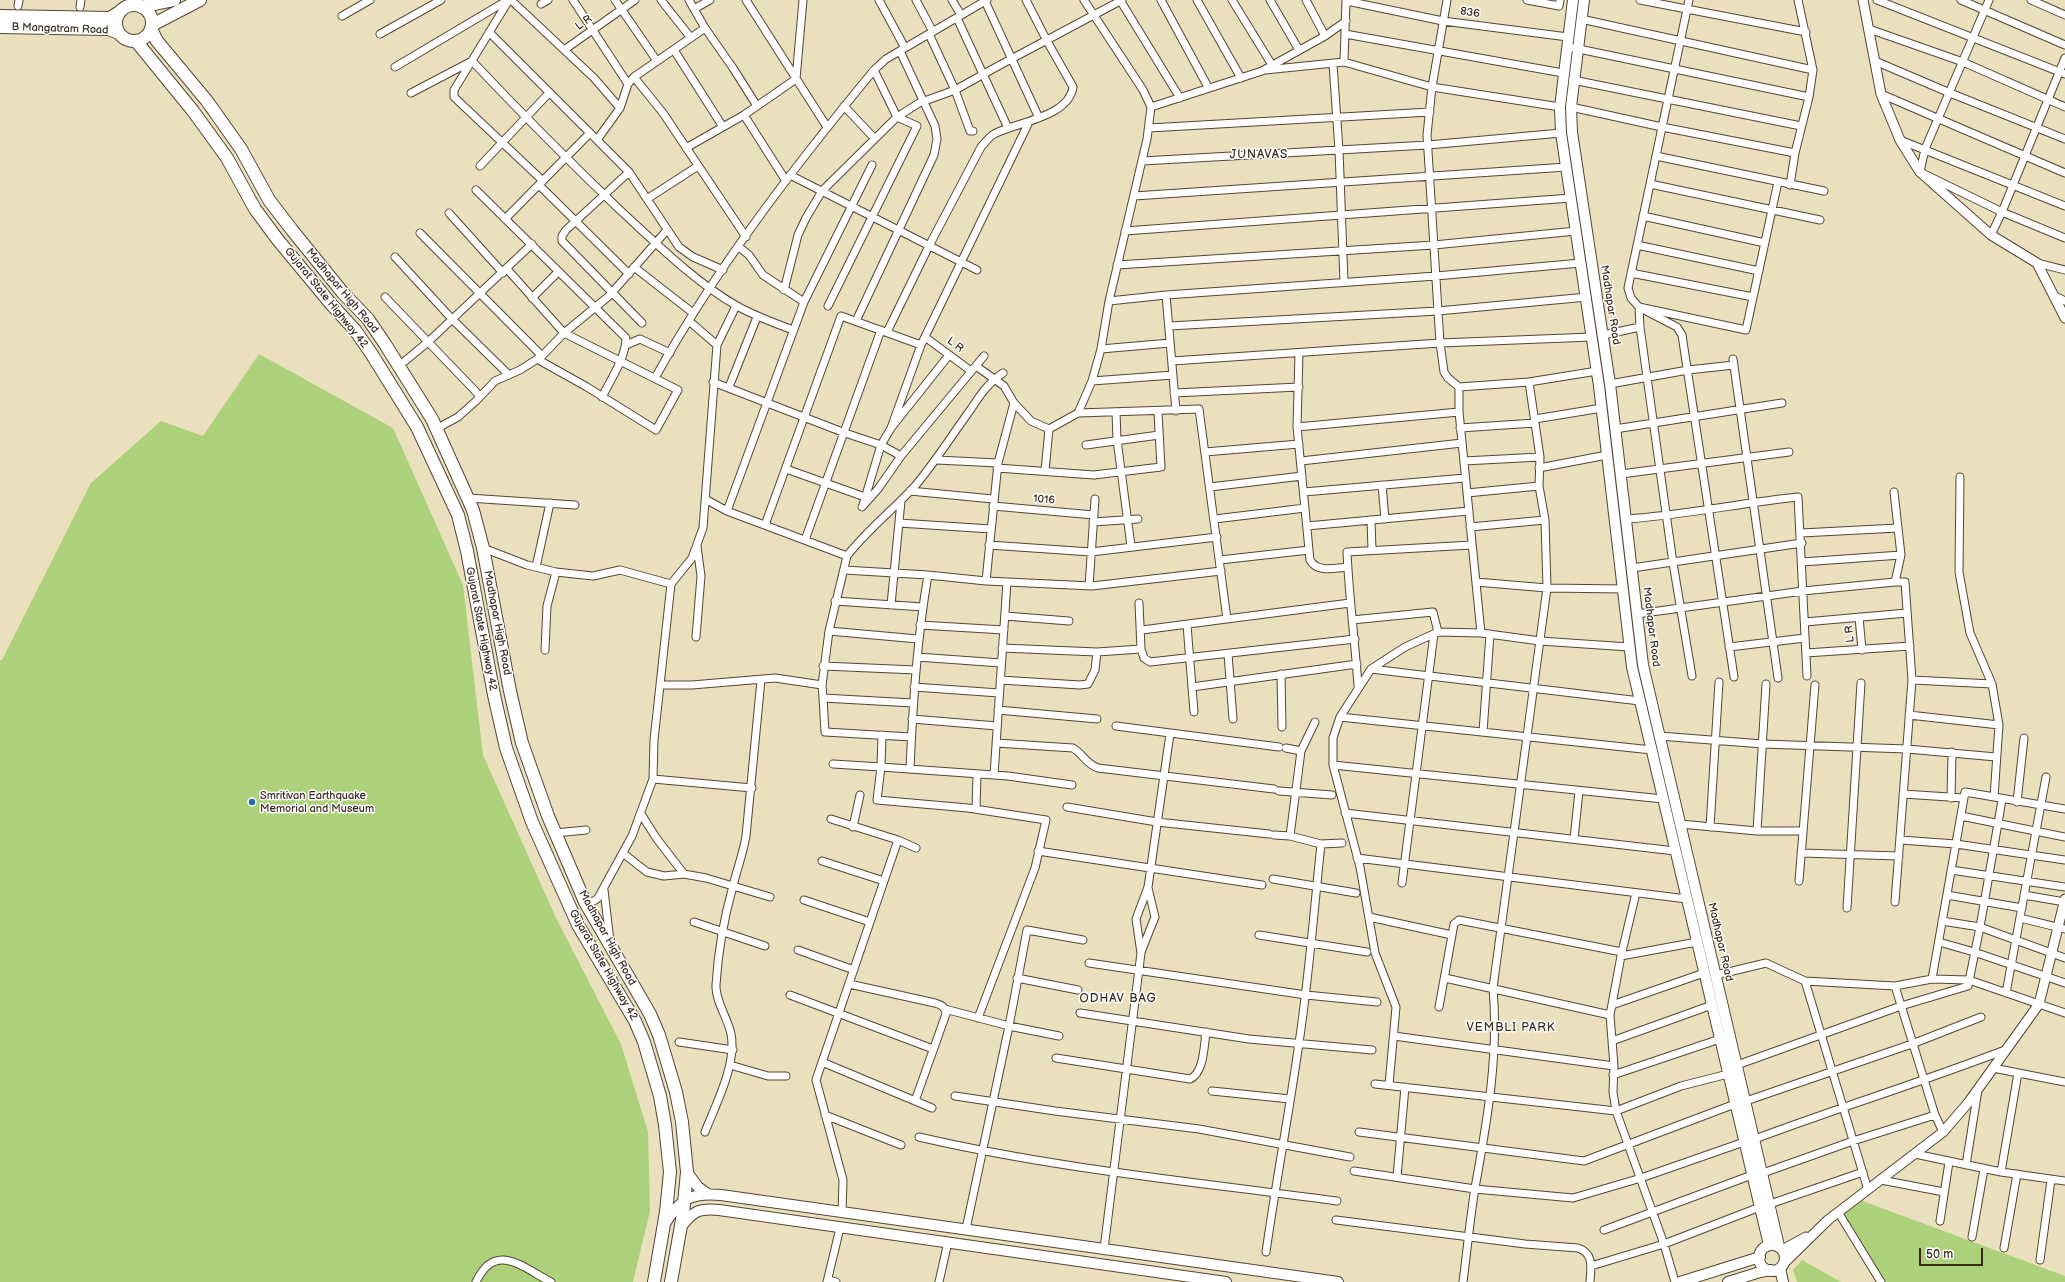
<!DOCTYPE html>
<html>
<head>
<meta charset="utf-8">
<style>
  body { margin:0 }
  #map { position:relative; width:2065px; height:1282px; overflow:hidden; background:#ebe0bd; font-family:"Balsamiq Sans",sans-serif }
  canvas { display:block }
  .scale { position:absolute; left:1919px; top:1248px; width:64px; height:18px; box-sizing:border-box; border:2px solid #3b2a1e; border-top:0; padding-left:5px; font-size:12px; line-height:14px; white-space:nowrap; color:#3b2a1e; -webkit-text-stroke:3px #fff; paint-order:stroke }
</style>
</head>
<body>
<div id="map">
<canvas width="2065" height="1282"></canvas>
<div class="scale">50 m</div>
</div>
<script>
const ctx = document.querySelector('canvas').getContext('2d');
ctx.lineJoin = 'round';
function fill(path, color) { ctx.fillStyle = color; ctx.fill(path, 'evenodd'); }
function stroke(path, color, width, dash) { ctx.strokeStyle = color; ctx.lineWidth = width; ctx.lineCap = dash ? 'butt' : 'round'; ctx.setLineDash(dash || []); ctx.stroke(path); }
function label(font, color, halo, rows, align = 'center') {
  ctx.font = font + ' "Balsamiq Sans",sans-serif'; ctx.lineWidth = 3; ctx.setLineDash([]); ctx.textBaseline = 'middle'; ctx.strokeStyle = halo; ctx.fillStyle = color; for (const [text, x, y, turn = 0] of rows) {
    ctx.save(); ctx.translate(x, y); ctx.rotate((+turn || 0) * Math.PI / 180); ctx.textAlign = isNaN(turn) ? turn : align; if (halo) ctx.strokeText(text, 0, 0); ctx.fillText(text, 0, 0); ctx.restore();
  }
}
fill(new Path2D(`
  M259 354 393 428 463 585 483 755 556 918 621 1044 648 1132 650 1211 633 1282H0V660H2L91 483 161 421 203 436Z
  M1860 1200 2065 1276V1282H1883L1841 1216Z
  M1802 1260 1841 1282H1797L1793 1270Z`), '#add17a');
const minor = new Path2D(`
  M509 0 454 90V97L543 181
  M511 0 594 78 620 108
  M573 0 628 84
  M615 0 657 61
  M661 0 691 38
  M689 0 694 9
  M746 0 827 127
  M879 0 905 48
  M916 0 933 32
  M952 0 961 15
  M1120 0 1180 98
  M1161 0 1208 87
  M1197 0 1241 78
  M1232 0 1272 65
  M1270 0 1299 50
  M1306 0 1325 36
  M1447 0 1432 87 1427 135 1440 343 1444 372 1448 378 1459 387V412L1481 633
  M1527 0 1559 6 1560 0
  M1640 0 1806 32
  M1689 0 1628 288 1631 298 1639 307 1746 330 1778 182
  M1877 0 2065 74
  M1961 0 2065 45
  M1989 0 1925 149 1920 172 2002 212 2065 238
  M2031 0 2065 15
  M985 1 1039 118
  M1347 1 1443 21 1568 37
  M541 4 548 0
  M18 6 19 0
  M80 7 81 0
  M342 16 370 0
  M957 18 1008 128
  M1581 19 1813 70
  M705 28 733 68 757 106
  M1869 29 1963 62 2065 107
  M489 32 629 172 679 247 693 257 723 270
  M380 34 441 0
  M929 34 955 90 970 131H973
  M1345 34 1563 73
  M1574 48 1809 97
  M564 50 635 0
  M674 50 723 127
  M1875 61 1950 93 2065 139
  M1344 62 1432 87 1560 107
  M1333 64 1339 150 1344 282
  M395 67 508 0
  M1265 70 1344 62 1346 0
  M634 77 663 113 746 237
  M1573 80 1801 126
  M411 93 472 61C521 113 571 163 622 212 658 245 695 282 737 306 755 316 774 323 793 330
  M1881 94 2065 173
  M844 106 875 139
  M1151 107 1262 71 1325 36 1346 21
  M1571 107 1662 127 1795 153
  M744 115 786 181
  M1149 128 1430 112
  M597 140 620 108 628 84 634 77 705 28 694 9 710 0
  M1900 140 2065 206
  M686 148 744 115 796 79 803 0
  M1656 156 1824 191
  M1142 161 1428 145 1561 133
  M480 166 549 93
  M629 172 566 230 562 236V241L642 323
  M790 175 977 270
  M1650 184 1820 220
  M539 185 629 274
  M1790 185 1795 153 1809 97 1813 70 1798 0
  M476 190 626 338C626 357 611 379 602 397
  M1134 196 1567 167
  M647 199 698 166
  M449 213 503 273
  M1643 216 1765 243
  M505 219 590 133
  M1125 231 1571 198
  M420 233 542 356
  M1991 235 2002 212 2065 58
  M1637 245 1759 271
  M739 247 749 255 763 275 804 302
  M395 257 452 319 509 375
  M2037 263 2065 270
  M1117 265 1434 245 1576 231
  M634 267 693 313
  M507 269 564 333 678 390 656 430 587 387 537 359
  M1631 273 1753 297
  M784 290 798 235 806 218 822 191 897 117 919 103 955 90 1000 65 1122 0
  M1166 295 1176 411
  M2055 296 2065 301
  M385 297 480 396
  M532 298 558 272
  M1109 301 1166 295 1436 276 1581 263
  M828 306 917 126 897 117 874 70
  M1639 307 1640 327 1673 563 1692 676
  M1646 311 1677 327 1682 335 1734 677
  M856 321 934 155 937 139 935 126 900 51
  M1169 326 1438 311 1587 297
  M887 332 929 246 981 147C985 143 989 137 994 134 1017 122 1069 117 1073 87L1047 41 1026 0
  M1603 335 1640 327
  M925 337 971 371
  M626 345 640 339 670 353
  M717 345 736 306
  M1101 349 1170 343
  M1299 353 1297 427 1310 560C1317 573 1335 568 1348 567
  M1733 359 1778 678
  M405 361 428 342 532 244
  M1172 361 1440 343 1592 337
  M976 366 1004 386 1014 403 1031 421 1049 429 1078 413 1092 381 1101 349 1109 301 1147 139 1151 107 1143 90 1084 0
  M655 378C716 268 794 167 874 70L886 59 987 0
  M1092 381 1173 375
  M713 382 845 433 881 445 901 456
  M1610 384 1688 370 1734 365
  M729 387 757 317
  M1459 387 1529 382 1597 371
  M1174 393 1299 387
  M1116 412 1117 440 1131 546
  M1078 413 1199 409 1227 619
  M1535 419 1602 408
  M1297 427 1459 412
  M891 428 921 345 1029 122
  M1460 428 1535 423
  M436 429 458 417 476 401 495 381 520 370 542 356 564 333 609 296 667 230
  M1615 429 1782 403
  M1086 445 1159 435
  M1205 452 1299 444
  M937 460 998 463
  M1301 461 1462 443
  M1464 461 1540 457
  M997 468 1094 475 1161 467 1158 412
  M1539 468 1607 455
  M786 469 865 497
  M1045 471 1049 429
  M1621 474 1789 452
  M1960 477 1959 572 1970 633 1992 684 1999 725 1994 797
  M1382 485 1385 519
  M1210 487 1302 476
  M910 491 993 499
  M1304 492 1465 478
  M1894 492 1901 555 1895 582H1905L1912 680 1895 902
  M1467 493 1539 486
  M468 498 575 505
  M707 500 727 511 847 556C867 530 893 510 915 486 936 461 952 435 971 409 980 395 989 382 1003 373
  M863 505 881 445 891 428 949 355
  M993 506 1094 515
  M862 507 878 489 901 456 984 356
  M727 511 804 302 872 165
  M1215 519 1305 508
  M1627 519C1684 515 1741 503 1798 497L1807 676
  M1371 520 1372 550
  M1093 522 1138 519
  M899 523 991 529
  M765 525 841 316 921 345
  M1307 526 1469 511
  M1470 527 1545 520
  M1801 533 1898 528
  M805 540 881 330
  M989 545 1091 552 1217 537
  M483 548 527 565 556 572
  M1220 560 1309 550
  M1802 562 1901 555
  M536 567 550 503
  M1632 568 1802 543
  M844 570 928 575 986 581 1092 586 1221 571
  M986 581 998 463 1014 403
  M1476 582 1547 588 1623 589
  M1089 586 1095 499
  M835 601 923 607
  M1139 603 1141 649 1144 658 1150 662 1355 639
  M891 605 901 501
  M1637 614 1803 591 1895 582
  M1005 616 1069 621
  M1859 617 1862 650
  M1352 620 1433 612 1438 632
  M1805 622 1907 613
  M920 625 1004 630
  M1187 625 1194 712
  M1142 630 1350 603
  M829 631 918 639
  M696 637 701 576 697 546
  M1729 647 1805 638
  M1002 648 1097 652 1141 649
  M545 650 547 606 556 572 593 576 620 570 671 584
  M1806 653 1910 646
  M1228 654 1233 719
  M917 657 1001 663
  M823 666 916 670
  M1371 669 1640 701
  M1281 674 1282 727
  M1000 680 1080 685 1088 684 1095 670 1097 652
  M1912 680 1992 684
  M660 685H692L775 678 822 685 823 698 913 703
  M822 685 829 631 847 556
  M1358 686C1355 641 1349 597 1347 552L1472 545
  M914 687 999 693
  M1192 687 1357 664
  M823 698 825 732 911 737
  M998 710 1097 719
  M1909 715 1999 725
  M1340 717 1652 750
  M912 719 997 726
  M1116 726 1279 747
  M1483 732 1490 634
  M1659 736 1763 744 1907 749 1996 757
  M996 743 1073 748C1083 754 1086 764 1098 768L1274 789
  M1286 748 1301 751
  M833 764 881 767 882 735
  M1333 765 1663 799
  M910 769C913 703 917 639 928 575
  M994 775 1007 582
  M653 779 752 788
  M1279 791 1332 795
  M1903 794 1964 798
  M1951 798 1952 752
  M2017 802 2024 738
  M1067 807 1157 822 1269 834
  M976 809 977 774
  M1345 813 1675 851
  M641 814 657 839 684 874
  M1961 816 2065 837
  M831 819 898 840 916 848
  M1680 824 1757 831H1803
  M853 827 860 795
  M1710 827 1719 682
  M1757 831 1766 684
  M555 833 586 830
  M1274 835 1290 836 1321 844 1342 843
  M1290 836 1301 751 1315 722
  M1574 839 1579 791
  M1900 840 1956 844 2065 860
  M1038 851 1262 885
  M1801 853 1899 856
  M624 854 647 872 664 876 684 874 706 878 770 897
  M1357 858 1687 899
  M822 861 884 881
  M1951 870 2065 887
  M1273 879 1356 893
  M1799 881 1815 685
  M1402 883 1434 634
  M604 890 610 941
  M1636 893 1621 956 1610 1015 1614 1066 1613 1092 1616 1111 1664 1244 1675 1282
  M1947 895 2022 908
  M2024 895 2065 902
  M804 900 870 922
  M585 902 594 901 598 898 632 836 653 779 654 740 671 584 692 558 703 528 717 345 689 321
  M1847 908 1861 683
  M1369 917 1452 935
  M2020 918 2065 929
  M1942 921 1980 927 2065 958
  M694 922 765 946
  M1259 935 1367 952
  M1939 942 1974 952 2065 983
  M798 950 854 970
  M1141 952 1155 917 1148 888
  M1621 956 1697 942
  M1089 963 1306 995 1377 1002
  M1716 975 1766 963 1805 981 1895 986 1932 979 1969 980 2065 1013
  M1017 978 1078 990
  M1445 978 1610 1015
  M1932 979 1965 792 2065 809
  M1805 981 1868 1190
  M849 984 935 1003C942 1005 945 1007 946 1014L915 1101
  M1895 986 1935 1115 1943 1132
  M2006 993 2046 777
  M790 995 933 1049
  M1612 1005 1704 973
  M1439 1007 1454 924 1459 920 1622 952
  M945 1009 1009 1026 1059 1036
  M1080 1013 1249 1039 1372 1050
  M978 1018 1035 868 1046 820 968 808 877 800 881 767 1008 776 1072 785
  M1394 1036 1614 1066
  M1612 1041 1712 1005
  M679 1042 733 1050
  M1056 1058 1190 1079C1204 1073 1204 1046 1206 1032
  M822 1062 932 1108
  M730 1065 768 1076H786
  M1737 1065 1901 1006 1968 986 1980 927 2002 800
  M1993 1068 2065 1082
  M1613 1075 1720 1039
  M1375 1084 1616 1111 1681 1086 1728 1074
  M1389 1085 1396 1007 1375 953 1360 867 1333 765V738L1340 717 1371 669 1405 647 1438 632 1481 633 1540 641 1629 647
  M1212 1091 1290 1099
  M955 1096 1055 1111 1199 1129 1350 1157
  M1746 1101 1912 1044 1981 1017
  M825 1115 901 1145
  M705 1132C716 1104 737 1064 731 1034 728 1018 715 1001 716 985 718 952 724 918 733 886 737 869 743 854 746 836L761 680
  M1359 1132 1584 1161 1735 1104
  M919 1137C1057 1169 1197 1182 1337 1201
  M1755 1139C1838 1108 1922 1082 2005 1050
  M1915 1154 2001 1172 2065 1181
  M1966 1165 1978 1090
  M1354 1171 1475 1189 1573 1198 1641 1178 1744 1142
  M2001 1172 2018 1073
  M1763 1173 1853 1141 1935 1115
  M1397 1177 1405 1087
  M1881 1180 1944 1192
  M1770 1204 1863 1172
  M1838 1212 1881 1282
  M842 1213 843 1180 816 1080 898 840
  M1336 1220 1525 1244 1578 1248C1594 1253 1591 1268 1590 1282
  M1940 1221 1949 1162
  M966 1229 1009 1026 1027 930 1083 940
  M1604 1230 1752 1175
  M1972 1237 1984 1169
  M2004 1248 2017 1174
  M1104 1249 1141 953 1136 919 1148 887 1170 734
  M1266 1252C1276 1182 1289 1113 1299 1043 1309 977 1314 910 1321 844
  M2040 1260 2051 1180
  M1591 1266 1664 1244 1760 1207
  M828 1280 836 1282
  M476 1282C495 1241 522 1267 551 1282
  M827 1282 840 1228
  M939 1282 948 1242
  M1463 1282C1467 1251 1470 1219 1475 1188 1487 1122 1499 1055 1493 988L1547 588 1545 520 1539 486 1540 457 1529 382`);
const tertiary = new Path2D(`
  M1863 0 1881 94 1900 140 1920 172 1991 235 2037 263 2065 318
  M1782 1250 1806 1237
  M1783 1264 1828 1220 1943 1132 1968 1103 2039 1004 2065 899`);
const secondary = new Path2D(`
  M1573 0 1560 107 1561 133 1599 386 1632 667 1769 1245
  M1584 0 1571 107 1572 132 1610 384 1643 665 1779 1246
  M687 1172 698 1187 708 1194
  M664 1225C680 1199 691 1192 721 1195L1338 1282
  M681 1227C693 1211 699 1208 719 1210L1226 1282
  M1759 1258a13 13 0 1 1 26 0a13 13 0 1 1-26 0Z
  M1780 1268 1783 1282
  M1680 1282 1760 1257
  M1728 1282 1760 1272 1771 1270`);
const primary = new Path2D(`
  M151 29 157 41 207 101 241 149 269 200 292 230 343 293 368 319 385 344 432 419 473 510 483 548 510 691 522 743 548 816 585 902 650 1014 659 1035 676 1092 682 1122 687 1172 683 1214 671 1282
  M136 41 193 111 227 158 255 209 278 240 331 304 355 330 371 353 417 427 458 515 467 551 494 695 506 748 532 822 578 925 635 1021 644 1042 660 1096 665 1125 670 1172 666 1212 654 1282`);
const trunk = new Path2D(`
  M116 23a18 18 0 1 1 36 0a18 18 0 1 1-36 0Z
  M141 7 174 0
  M0 16 110 18 121 11
  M152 25 200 0
  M0 27 108 29 119 33`);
stroke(minor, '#554536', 9);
stroke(tertiary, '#554536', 11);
stroke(secondary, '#554536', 12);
stroke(primary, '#554536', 14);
stroke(trunk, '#554536', 14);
stroke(minor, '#fff', 7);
stroke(tertiary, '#fff', 9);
stroke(secondary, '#fff', 10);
stroke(primary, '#fff', 12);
stroke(trunk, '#fff', 12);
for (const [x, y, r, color] of [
  [252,802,4,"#1f6fb2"]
]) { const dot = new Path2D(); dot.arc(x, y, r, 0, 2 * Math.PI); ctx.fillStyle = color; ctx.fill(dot); stroke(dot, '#fff', 1.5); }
label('11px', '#3b2a1e', '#fff', [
  ["836",1470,13,8],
  ["L R",584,23,-35],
  ["B Mangatram Road",60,29,2],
  ["Madhapar High Road",342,291,50],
  ["Gujarat State Highway 42",326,298,51],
  ["Madhapar Road",1610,305,81],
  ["L R",955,345,37],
  ["1016",1044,500,5],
  ["Madhapar High Road",497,623,79],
  ["Madhapar Road",1651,627,83],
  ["Gujarat State Highway 42",481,629,79],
  ["L R",1850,634,-96],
  ["Madhapar High Road",607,938,61],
  ["Madhapar Road",1720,942,77],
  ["Gujarat State Highway 42",603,965,60]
]);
label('11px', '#3b2a1e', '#fff', [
  ["Smritivan Earthquake",260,796],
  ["Memorial and Museum",260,809]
], 'left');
ctx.letterSpacing = '1px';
label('12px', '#3b2a1e', '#fff', [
  ["JUNAVAS",1259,155],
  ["ODHAV BAG",1118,999],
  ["VEMBLI PARK",1511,1028]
]);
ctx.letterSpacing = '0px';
</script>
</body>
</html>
